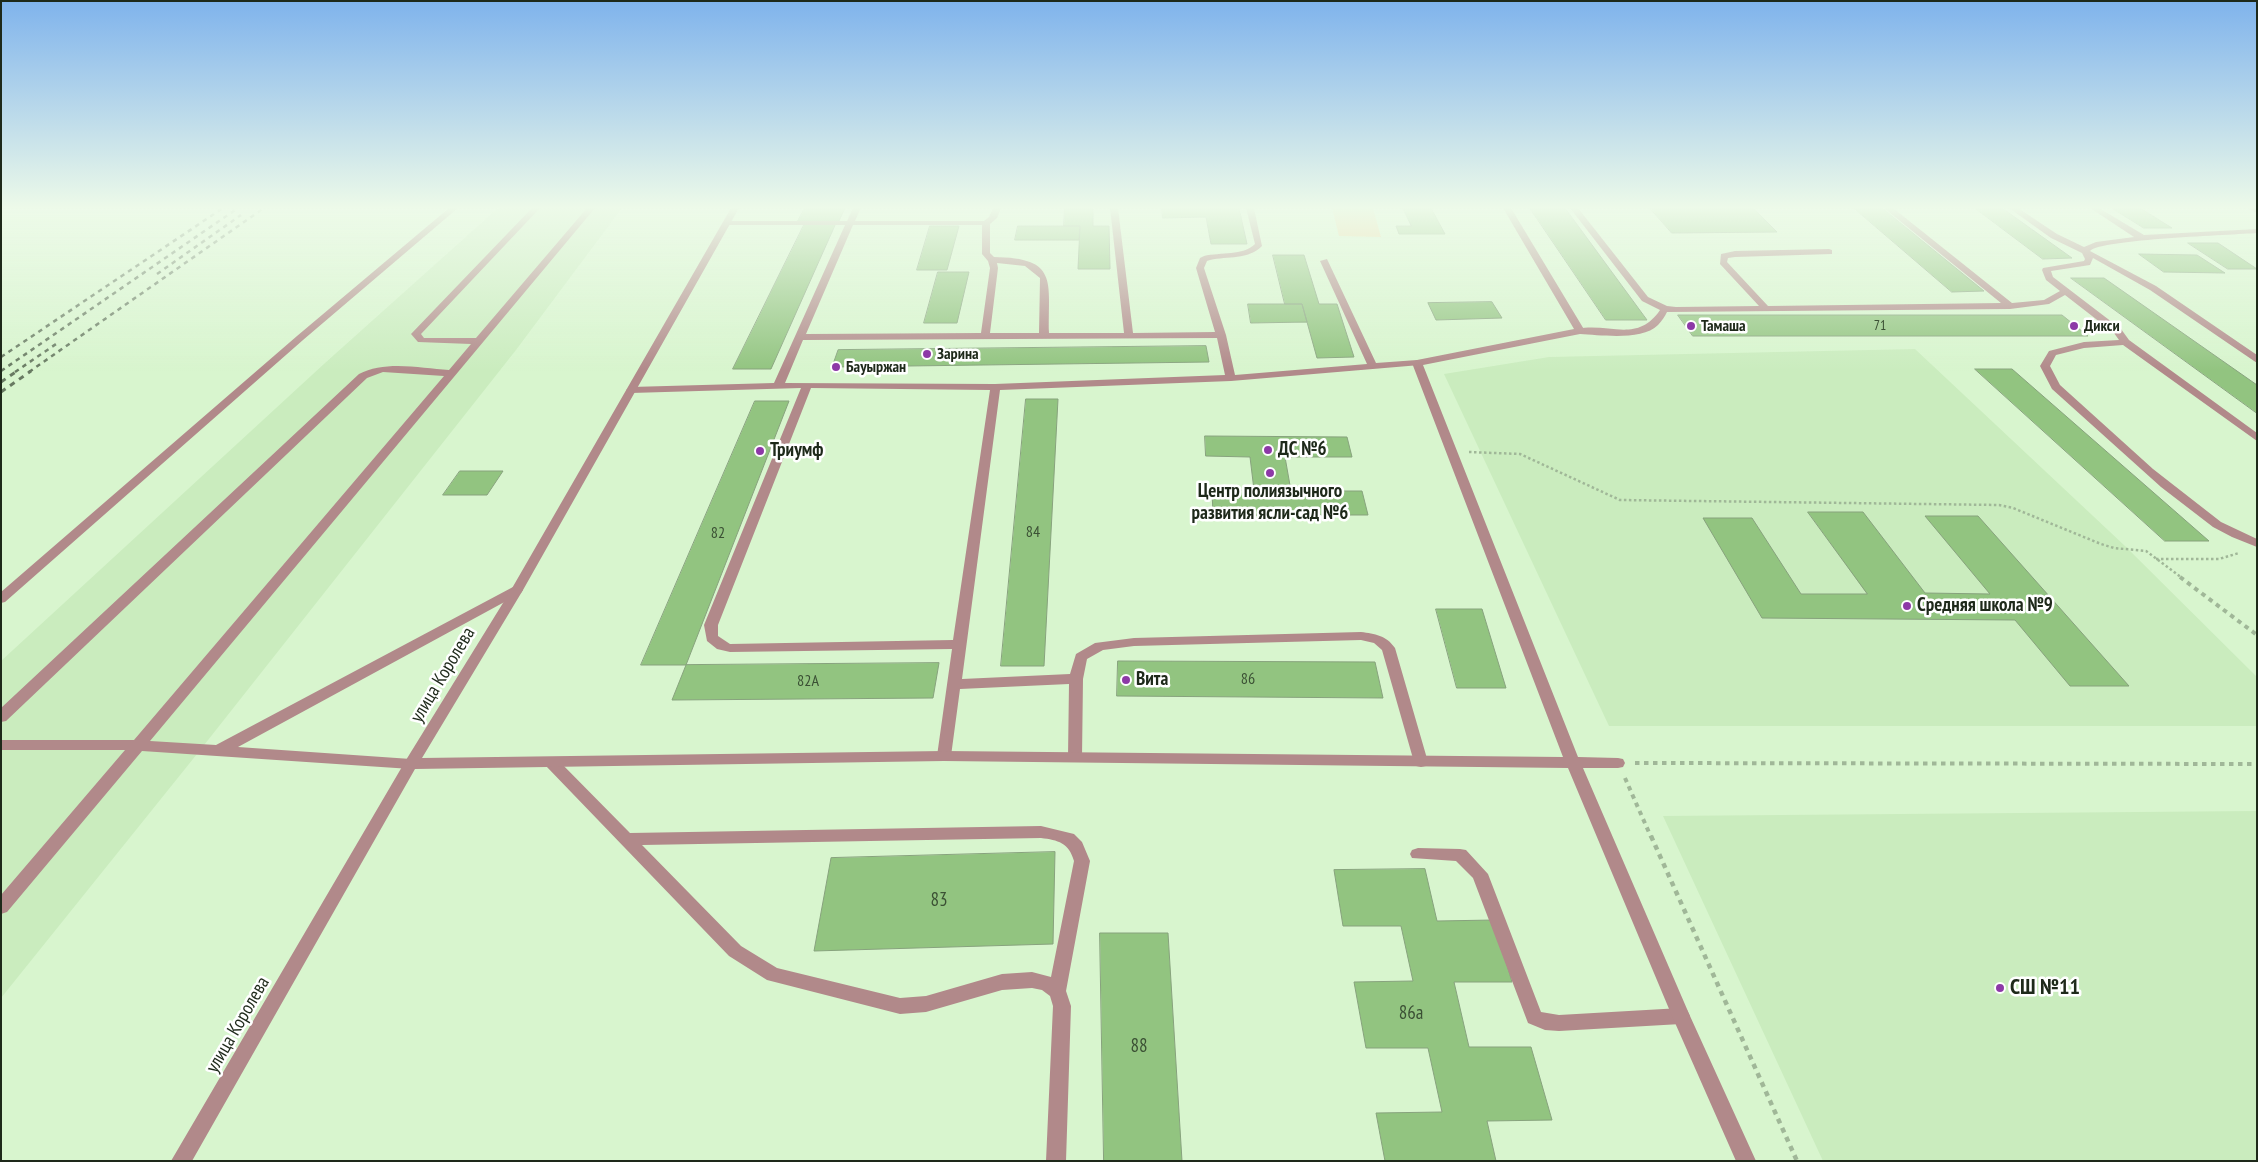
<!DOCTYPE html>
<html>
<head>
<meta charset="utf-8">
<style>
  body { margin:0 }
  #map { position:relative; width:2258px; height:1162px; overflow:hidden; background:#d8f5ce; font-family:"PT Sans Narrow",sans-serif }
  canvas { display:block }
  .frame { position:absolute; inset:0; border:2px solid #1e291a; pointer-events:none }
</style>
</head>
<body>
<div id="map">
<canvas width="2258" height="1162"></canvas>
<div class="frame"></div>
</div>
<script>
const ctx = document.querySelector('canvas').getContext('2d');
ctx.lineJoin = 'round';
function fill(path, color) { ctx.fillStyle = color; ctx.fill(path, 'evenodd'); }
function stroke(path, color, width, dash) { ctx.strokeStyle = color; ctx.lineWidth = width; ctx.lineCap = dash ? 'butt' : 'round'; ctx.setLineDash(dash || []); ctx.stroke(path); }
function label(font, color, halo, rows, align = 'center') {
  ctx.font = font + ' "PT Sans Narrow",sans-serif'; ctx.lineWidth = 5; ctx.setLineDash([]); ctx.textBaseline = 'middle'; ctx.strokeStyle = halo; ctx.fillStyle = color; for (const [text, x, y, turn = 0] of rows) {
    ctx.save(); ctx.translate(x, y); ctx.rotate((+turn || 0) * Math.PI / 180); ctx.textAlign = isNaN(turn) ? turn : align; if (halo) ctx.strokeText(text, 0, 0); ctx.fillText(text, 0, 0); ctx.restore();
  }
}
fill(new Path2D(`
  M498 208H622L516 350 197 754 1 998V661L325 363Z
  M1915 349 2125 546 2257 677V726H1609L1444 374 1549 357Z
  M2257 811V1161H1823L1663 816Z`), '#caecbe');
fill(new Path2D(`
  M1332 208H1373L1381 237 1339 236Z`), '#f6cf95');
const building = new Path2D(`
  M805 208H845L839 221H798Z
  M1065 208H1093V226H1109L1110 269H1078L1080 226H1064Z
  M1162 208H1239L1247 244H1211L1206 217 1163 218Z
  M1403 208H1431L1445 234H1399L1396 226H1411Z
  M1530 208H1565L1647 320H1606Z
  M1650 208H1753L1777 232 1672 233Z
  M1854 208H1882L1984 291 1952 292Z
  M1975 208H2002L2072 258 2043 259Z
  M2112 208H2140L2172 228H2144Z
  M805 223H836L771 369H733Z
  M930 226H959L947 270H917Z
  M1018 226H1080L1079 240H1015Z
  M2188 243H2218L2257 269H2228Z
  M2139 254 2197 255 2225 273 2164 272Z
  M1273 255H1304L1319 304H1337L1354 357 1317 358 1302 304H1285Z
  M938 272H969L957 323H924Z
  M2071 278H2104L2257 385V413Z
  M1492 302 1502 318 1436 320 1428 303Z
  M1248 304H1302L1307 322 1251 323Z
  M1678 315H2062L2088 336H1693Z
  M1206 346 1209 362 832 367 838 350Z
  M1975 369H2012L2209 541H2165Z
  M1026 399H1058L1044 666H1001Z
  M755 401H789L686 665H641Z
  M1205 436 1347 437 1352 457H1285L1291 491H1362L1368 515H1213L1212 490H1254L1250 457 1206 456Z
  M460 471H503L487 495H443Z
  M1808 512H1863L1925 593 1990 594 1925 516H1978L2129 686H2070L2015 620 1762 618 1703 518H1752L1801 594H1867Z
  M1436 609H1482L1506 688H1457Z
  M1118 661 1375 662 1383 698 1117 696Z
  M939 663 933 698 672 700 686 665Z
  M1055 852 1053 944 814 951 831 858Z
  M1425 869 1437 921 1494 920 1512 982H1454L1469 1047H1531L1552 1120 1487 1121 1496 1161H1385L1376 1113 1442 1112 1428 1048H1366L1354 982 1413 981 1401 926H1343L1334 870Z
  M1100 933H1168L1182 1161H1104Z`);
fill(building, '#92c480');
stroke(building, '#87a27d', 1);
stroke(new Path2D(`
  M1469 452 1520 454 1620 500 1999 505 2013 508 2101 544 2114 548 2146 551 2182 578
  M2156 559H2219L2239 553`), '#a0b798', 2.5, [2.5, 2.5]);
stroke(new Path2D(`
  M2180 577 2257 635
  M1635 763 2257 764
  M1625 778 1651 837`), '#a0b798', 4, [4.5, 4.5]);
stroke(new Path2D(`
  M1651 836 1797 1161`), '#a0b798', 4.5, [5, 5]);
fill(new Path2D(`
  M532 208H540L421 334 424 338H476L587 208H595L150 741 216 745 513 587H521L523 590 521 593 238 747 411 759 416 760 418 764 416 768 411 769 142 751 7 912 1 914V895L125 750H1V740H134L444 376 383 372 367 378 6 721 1 722V708L359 374C385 360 421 368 449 370L471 344 418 342 411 334Z
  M853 208H861L855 221H984L989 217 993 208H1001L997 218 990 224V253L994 257C1059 258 1048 281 1049 333H1124L1110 208H1118L1133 333 1215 332 1196 268 1200 258 1204 256C1220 252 1243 256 1255 244L1246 208H1254L1262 246C1248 260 1228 256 1210 260L1207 261 1204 268 1226 335 1235 375 1367 364 1320 261 1327 259 1376 363 1417 360 1422 363 1420 365 1231 381 1000 390 962 679 1070 674 1076 654 1095 643 1134 638 1361 632C1375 634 1386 635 1395 648L1428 762 1426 766 1421 767 1416 766 1414 762 1382 650 1374 643 1361 640 1134 646 1103 650 1087 659 1083 679 1082 757 1080 761 1075 762 1070 761 1068 757 1069 684 960 689 951 756 949 760 944 761 939 760 937 756 952 649 730 652 717 649 707 641 704 625 801 388 631 393 626 390 631 387 774 383 845 225H727L723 223 727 221H847ZM853 225H982V254L988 261 990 268 981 333 806 334ZM997 263 1025 266 1040 278 1039 333H990L998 268ZM1217 338 1225 375 995 384 785 383 803 340ZM811 388 990 390 953 640 730 644 718 636V625Z
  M1570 208H1578L1648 297 1667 306 1676 307 1759 306 1720 264 1721 254 1735 251 1829 249 1832 250V254L1735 257 1728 258 1727 262 1768 306 2001 303 1884 208H1893L2012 303 2044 300 2060 291 2046 280 2042 270 2043 268 2084 261 2085 259 2082 253 2051 238 2009 208H2018L2057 234 2084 247 2096 242 2134 237 2090 208H2099L2144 235 2257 229V233C2233 235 2101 239 2090 251L2156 286 2257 355V363L2150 290 2093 258 2090 265 2051 271 2053 277 2121 329 2129 340 2257 433V441L2123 345 2084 348 2056 355 2050 366 2060 385 2153 469 2221 522 2257 539V547L2232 537 2213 527 2161 487 2052 389 2040 366 2049 351 2084 342 2119 340 2114 333 2065 295 2049 304 2010 309 1667 312C1665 316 1662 321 1658 325 1642 341 1601 335 1580 334L1575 331 1577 329C1609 322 1637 344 1660 310L1642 301Z
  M551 757 556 758 630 833 1041 826 1074 834 1082 842 1090 861 1066 991 1071 1006 1066 1161H1046L1053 1006 1050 996 1042 990 1032 988 1002 990 926 1012 900 1014 767 980 729 956 546 766 544 762 546 758ZM1041 838C1058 840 1069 843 1074 861L1051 977 1032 972 1002 974 926 996 900 998 777 968 741 946 642 845Z
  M1418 848 1460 849 1466 850 1488 874 1541 1012 1559 1015 1681 1008 1687 1010 1690 1016 1687 1022 1681 1024 1559 1031 1545 1030 1528 1023 1473 878 1456 861 1412 858 1410 854 1412 850Z`), '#b1898a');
fill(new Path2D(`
  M449 208H458L303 340 5 602 1 603V592L297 336Z
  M731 208H739L523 590 422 758 944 751 1563 757 1412 363 1417 360 1574 329 1503 208H1511L1585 331 1580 334 1423 365 1578 757 1618 758 1623 759 1625 763 1623 767 1618 768H1583L1690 1016 1756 1161H1736L1672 1016 1568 768 944 761 415 769 192 1161H171L406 760 511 590Z`), '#b1898a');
fill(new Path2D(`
  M2247 208H2257V213Z`), '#925a5c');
stroke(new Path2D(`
  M157 274 241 215
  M1 357 223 208
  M1 371 238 208
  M15 372 59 342
  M29 372 264 208`), '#687a62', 2.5, [4.5, 4.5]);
stroke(new Path2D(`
  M1 382 17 371
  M1 392 31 371`), '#687a62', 3, [5.5, 5.5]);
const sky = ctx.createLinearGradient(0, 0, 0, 371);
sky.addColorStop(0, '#7fb3ec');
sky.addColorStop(0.56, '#edfae9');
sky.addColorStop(1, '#edfae900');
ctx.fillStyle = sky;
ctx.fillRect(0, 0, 2258, 371);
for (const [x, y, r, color] of [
  [1691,326,5,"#8d39a7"],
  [2074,326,5,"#8d39a7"],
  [927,354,5,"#8d39a7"],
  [836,367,5,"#8d39a7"],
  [1268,450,5,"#8d39a7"],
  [760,451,5,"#8d39a7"],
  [1270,473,5,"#8d39a7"],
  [1907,606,5,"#8d39a7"],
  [1126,680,5,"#8d39a7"],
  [2000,988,5,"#8d39a7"]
]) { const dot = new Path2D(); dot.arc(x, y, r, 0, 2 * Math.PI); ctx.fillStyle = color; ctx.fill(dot); stroke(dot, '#fff', 2); }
label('14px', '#3b5034', null, [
  ["71",1880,326]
]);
label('bold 16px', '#1e291a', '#fff', [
  ["Тамаша",1701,326],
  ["Дикси",2084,326],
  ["Зарина",937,354],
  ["Бауыржан",846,367]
], 'left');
label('16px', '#3b5034', null, [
  ["84",1033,532],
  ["82",718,533],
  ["86",1248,679],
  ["82А",808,681]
]);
label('bold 19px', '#1e291a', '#fff', [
  ["ДС №6",1278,450],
  ["Триумф",770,451],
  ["Центр полиязычного",1270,492,"center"],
  ["развития ясли-сад №6",1270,514,"center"],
  ["Средняя школа №9",1917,606],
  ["Вита",1136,680]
], 'left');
label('19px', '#1e291a', '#fff', [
  ["улица Королева",443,675,-59],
  ["улица Королева",238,1025,-60]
]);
label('19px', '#3b5034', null, [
  ["83",939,901],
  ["86а",1411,1014],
  ["88",1139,1047]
]);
label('bold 22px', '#1e291a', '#fff', [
  ["СШ №11",2010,988]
], 'left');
</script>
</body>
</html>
